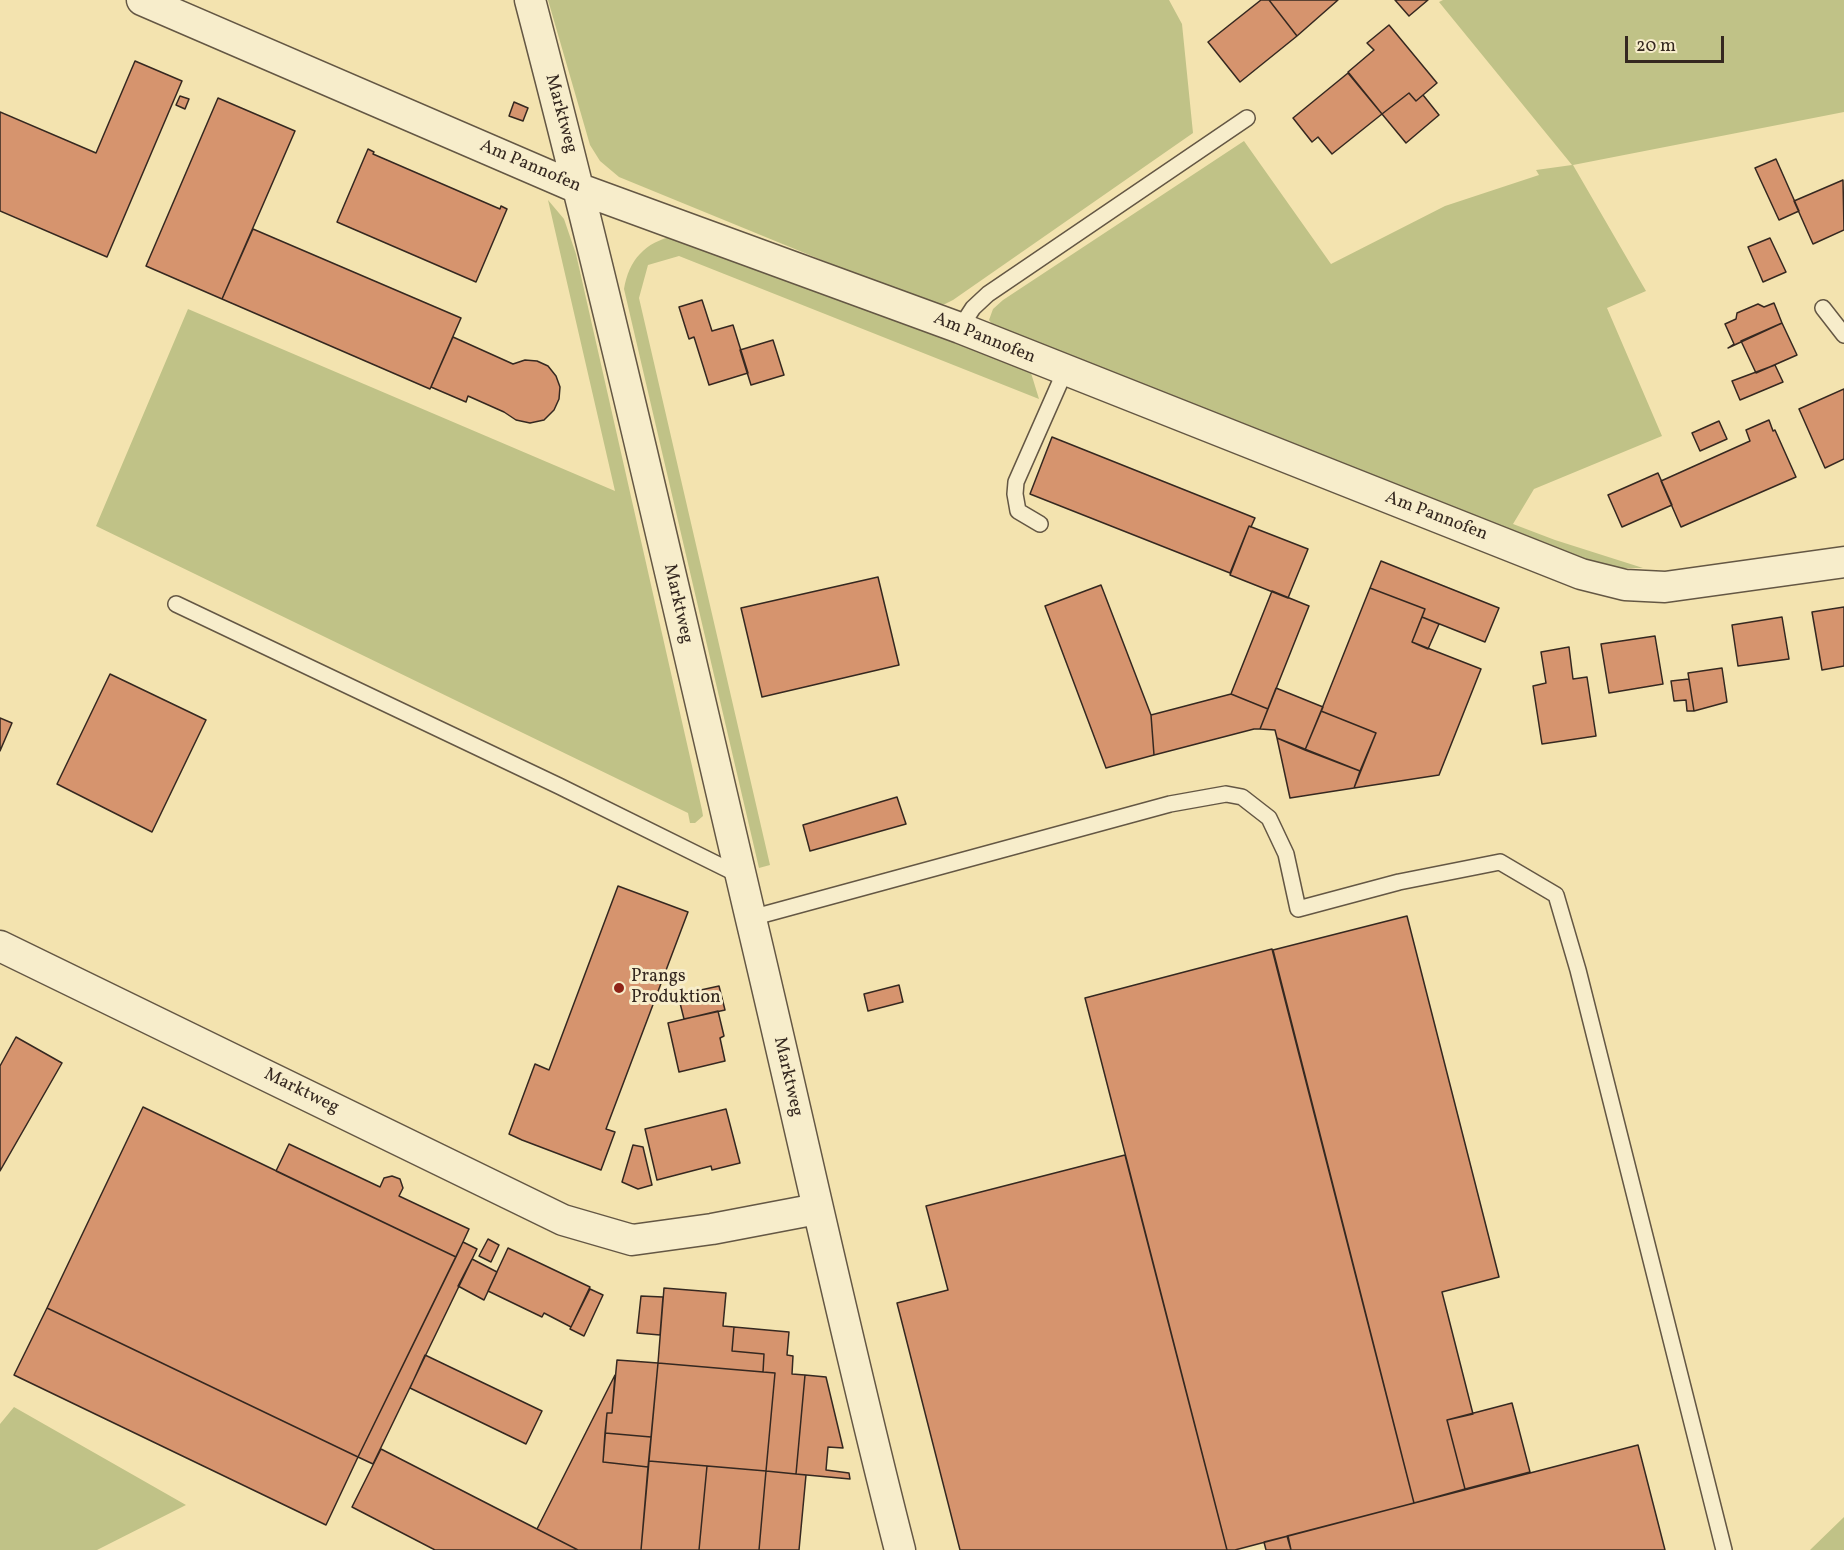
<!DOCTYPE html>
<html>
<head>
<meta charset="utf-8">
<style>
  body { margin:0 }
  #map { position:relative; width:1844px; height:1550px; overflow:hidden; background:#f3e3af; font-family:Vollkorn,serif }
  canvas { display:block }
  .scale { position:absolute; left:1625px; top:36px; width:99px; height:27px; box-sizing:border-box; border:3px solid #352820; border-top:0; padding-left:8px; font-size:18px; line-height:21px; white-space:nowrap; color:#352820; -webkit-text-stroke:4px #f7edcb; paint-order:stroke }
</style>
</head>
<body>
<div id="map">
<canvas width="1844" height="1550"></canvas>
<div class="scale">20 m</div>
</div>
<script>
const ctx = document.querySelector('canvas').getContext('2d');
ctx.lineJoin = 'round';
function fill(path, color) { ctx.fillStyle = color; ctx.fill(path, 'evenodd'); }
function stroke(path, color, width, dash) { ctx.strokeStyle = color; ctx.lineWidth = width; ctx.lineCap = dash ? 'butt' : 'round'; ctx.setLineDash(dash || []); ctx.stroke(path); }
function label(font, color, halo, rows, align = 'center') {
  ctx.font = font + ' Vollkorn,serif'; ctx.lineWidth = 6; ctx.setLineDash([]); ctx.textBaseline = 'middle'; ctx.strokeStyle = halo; ctx.fillStyle = color; for (const [text, x, y, turn = 0] of rows) {
    ctx.save(); ctx.translate(x, y); ctx.rotate((+turn || 0) * Math.PI / 180); ctx.textAlign = isNaN(turn) ? turn : align; if (halo) ctx.strokeText(text, 0, 0); ctx.fillText(text, 0, 0); ctx.restore();
  }
}
fill(new Path2D(`
  M548 0H1169L1182 24 1193 133 953 300 945 304 934 306 619 177 600 161 590 145Z
  M1443 0H1844V112L1573 165 1646 291 1607 308 1662 436 1534 489 1513 524 1555 540 1643 568H1621L1578 559 995 328 989 320 993 309 1003 300 1244 141 1331 264 1445 206 1539 175 1536 170 1572 165 1439 2Z
  M548 200 564 219 576 254 702 810 703 816 695 823H690L688 813 96 526 188 309 615 491Z
  M674 236 699 240 1031 373 1039 399 679 256 648 265 639 298 770 865 759 868 624 289C629 260 645 242 674 236Z
  M14 1407 186 1505 97 1550H0V1424Z
  M1844 1517V1550H1810Z`), '#c0c287');
const building = new Path2D(`
  M1261 0H1269L1297 36 1240 82 1208 42Z
  M1269 0H1338L1297 36Z
  M1395 0H1428L1409 16Z
  M1389 25 1437 83 1416 101 1409 93 1382 114 1348 72 1374 50 1367 43Z
  M135 61 182 81 107 257 0 211V112L96 153Z
  M1348 73 1382 114 1332 154 1318 137 1312 142 1293 118Z
  M1409 93 1416 101 1423 95 1439 115 1406 143 1382 114Z
  M180 96 189 99 185 109 176 105Z
  M218 98 295 131 222 299 146 266Z
  M514 102 528 108 523 121 509 116Z
  M368 149 374 152 373 154 500 209 501 206 507 209 476 282 337 222Z
  M1776 159 1799 211 1779 220 1755 168Z
  M1843 180 1844 230 1813 244 1794 201Z
  M253 229 461 318 430 389 222 299Z
  M1770 238 1786 272 1763 282 1748 247Z
  M702 300 712 331 733 325 748 373 709 385 694 337 689 339 679 307Z
  M1774 303 1782 323 1728 348 1734 344 1725 324 1736 319 1737 313 1758 304 1764 307Z
  M1782 323 1797 355 1756 373 1741 341Z
  M453 337 513 364 525 360 537 361 548 366 556 376 560 387 559 399 554 410 544 420 530 423 516 420 504 412 468 396 466 402 431 387Z
  M773 340 784 375 751 385 740 350Z
  M1775 365 1783 382 1740 400 1732 381Z
  M1844 389V459L1825 468 1799 409Z
  M1769 420 1773 431 1775 430 1796 477 1681 527 1661 481 1750 441 1746 430Z
  M1719 421 1727 439 1700 451 1692 433Z
  M1052 437 1255 518 1251 527 1249 526 1230 573 1030 494Z
  M1658 473 1672 505 1622 527 1608 495Z
  M1249 526 1308 549 1288 598 1230 575Z
  M1381 561 1499 608 1485 642 1422 617 1425 609 1370 588Z
  M878 577 899 665 762 697 741 608Z
  M1101 585 1151 715 1154 755 1106 768 1045 606Z
  M1370 588 1425 609 1412 642 1481 669 1439 775 1354 788 1376 733 1321 711Z
  M1272 591 1309 606 1268 709 1231 694Z
  M1844 607V666L1822 670 1812 612Z
  M1422 617 1439 624 1428 649 1412 642Z
  M1782 617 1789 659 1738 666 1732 625Z
  M1655 636 1663 684 1609 693 1601 644Z
  M1569 647 1573 679 1587 677 1596 736 1542 744 1533 686 1546 683 1541 652Z
  M1722 668 1727 702 1694 711 1688 673Z
  M110 674 206 720 152 832 57 784Z
  M1689 679 1694 711H1687L1686 700 1674 701 1671 681Z
  M1276 688 1323 707 1305 750 1277 738 1275 730 1260 729Z
  M1231 694 1268 709 1260 729H1254L1154 755 1151 715Z
  M1321 711 1376 733 1360 771 1305 750Z
  M0 718 12 723 0 751Z
  M1277 738 1360 771 1354 788 1290 798Z
  M897 797 906 824 810 851 803 825Z
  M618 886 688 912 606 1129 615 1132 601 1170 522 1140 509 1134 535 1064 549 1070Z
  M1407 916 1499 1277 1442 1292 1473 1414 1447 1420 1465 1489 1414 1503 1273 950Z
  M1272 949 1414 1503 1235 1550H1227L1085 998Z
  M899 985 903 1002 868 1011 864 994Z
  M719 986 725 1010 684 1019 678 995Z
  M718 1011 724 1036 720 1038 725 1061 679 1072 668 1023Z
  M16 1037 62 1063 0 1171V1066Z
  M143 1107 456 1257 358 1457 47 1308Z
  M726 1109 740 1163 712 1170 711 1166 657 1180 645 1129Z
  M289 1144 380 1187 384 1178 392 1176 400 1179 403 1188 399 1196 469 1229 456 1257 276 1171Z
  M633 1145 643 1147 652 1185 638 1189 622 1182Z
  M1125 1155 1227 1550H960L897 1303 948 1290 926 1206Z
  M488 1239 499 1245 491 1262 479 1256Z
  M463 1242 477 1249 373 1464 358 1457Z
  M508 1248 590 1287 571 1327 544 1313 542 1317 488 1291Z
  M472 1259 497 1272 484 1300 458 1286Z
  M664 1288 726 1293 723 1326 734 1327 732 1351 764 1354 763 1372 658 1363Z
  M590 1289 603 1295 584 1336 570 1329Z
  M641 1296 663 1297 660 1335 637 1333Z
  M47 1308 358 1457 326 1525 14 1375Z
  M734 1327 789 1332 787 1355 793 1356 792 1374 805 1375 796 1474 766 1471 775 1373 763 1372 764 1354 732 1351Z
  M425 1355 542 1411 526 1444 410 1388Z
  M617 1360 658 1363 651 1437 605 1433 607 1413H612Z
  M658 1363 775 1373 766 1471 649 1461Z
  M615 1375 612 1413H607L603 1462 648 1467 641 1550H578L537 1529Z
  M805 1375 826 1377 843 1448 828 1447 826 1470 849 1473 850 1479 796 1474Z
  M1512 1403 1530 1472 1465 1489 1447 1420Z
  M605 1433 651 1437 648 1467 603 1462Z
  M1638 1445 1665 1550H1291L1287 1536Z
  M381 1449 537 1529 578 1550H435L352 1507Z
  M649 1461 707 1466 699 1550H641Z
  M707 1466 766 1471 759 1550H699Z
  M766 1471 806 1475 799 1550H759Z
  M1288 1536 1291 1550H1266L1264 1542Z`);
fill(building, '#d6946e');
stroke(building, '#352820', 1.5);
const lane = new Path2D(`
  M1823 308 1844 335
  M960 328 973 308 988 294 1247 118
  M1040 524 1018 511 1015 494 1016 482 1065 371
  M176 604 559 786 741 876
  M751 918 1170 804 1226 794 1242 797 1269 818 1286 854 1298 909 1399 882 1500 862 1556 895 1578 970 1724 1550`);
const street = new Path2D(`
  M142 0 580 189 960 328 1581 574 1625 585 1665 587 1844 562
  M530 0C610 305 679 612 751 919 801 1129 846 1340 900 1550
  M0 946 563 1220 632 1240 712 1229 817 1209`);
stroke(lane, '#645744', 18);
stroke(street, '#645744', 33);
stroke(lane, '#f7edcb', 15);
stroke(street, '#f7edcb', 30);
for (const [x, y, r, color] of [
  [619,988,6,"#8f2418"]
]) { const dot = new Path2D(); dot.arc(x, y, r, 0, 2 * Math.PI); ctx.fillStyle = color; ctx.fill(dot); stroke(dot, '#f7edcb', 2); }
label('18px', '#352820', '#f7edcb', [
  ["Marktweg",560,114,75],
  ["Am Pannofen",530,167,23],
  ["Am Pannofen",984,339,22],
  ["Am Pannofen",1436,517,21],
  ["Marktweg",677,604,77],
  ["Marktweg",787,1077,77],
  ["Marktweg",301,1092,26]
]);
label('18px', '#352820', '#f7edcb', [
  ["Prangs",631,978],
  ["Produktion",631,999]
], 'left');
</script>
</body>
</html>
